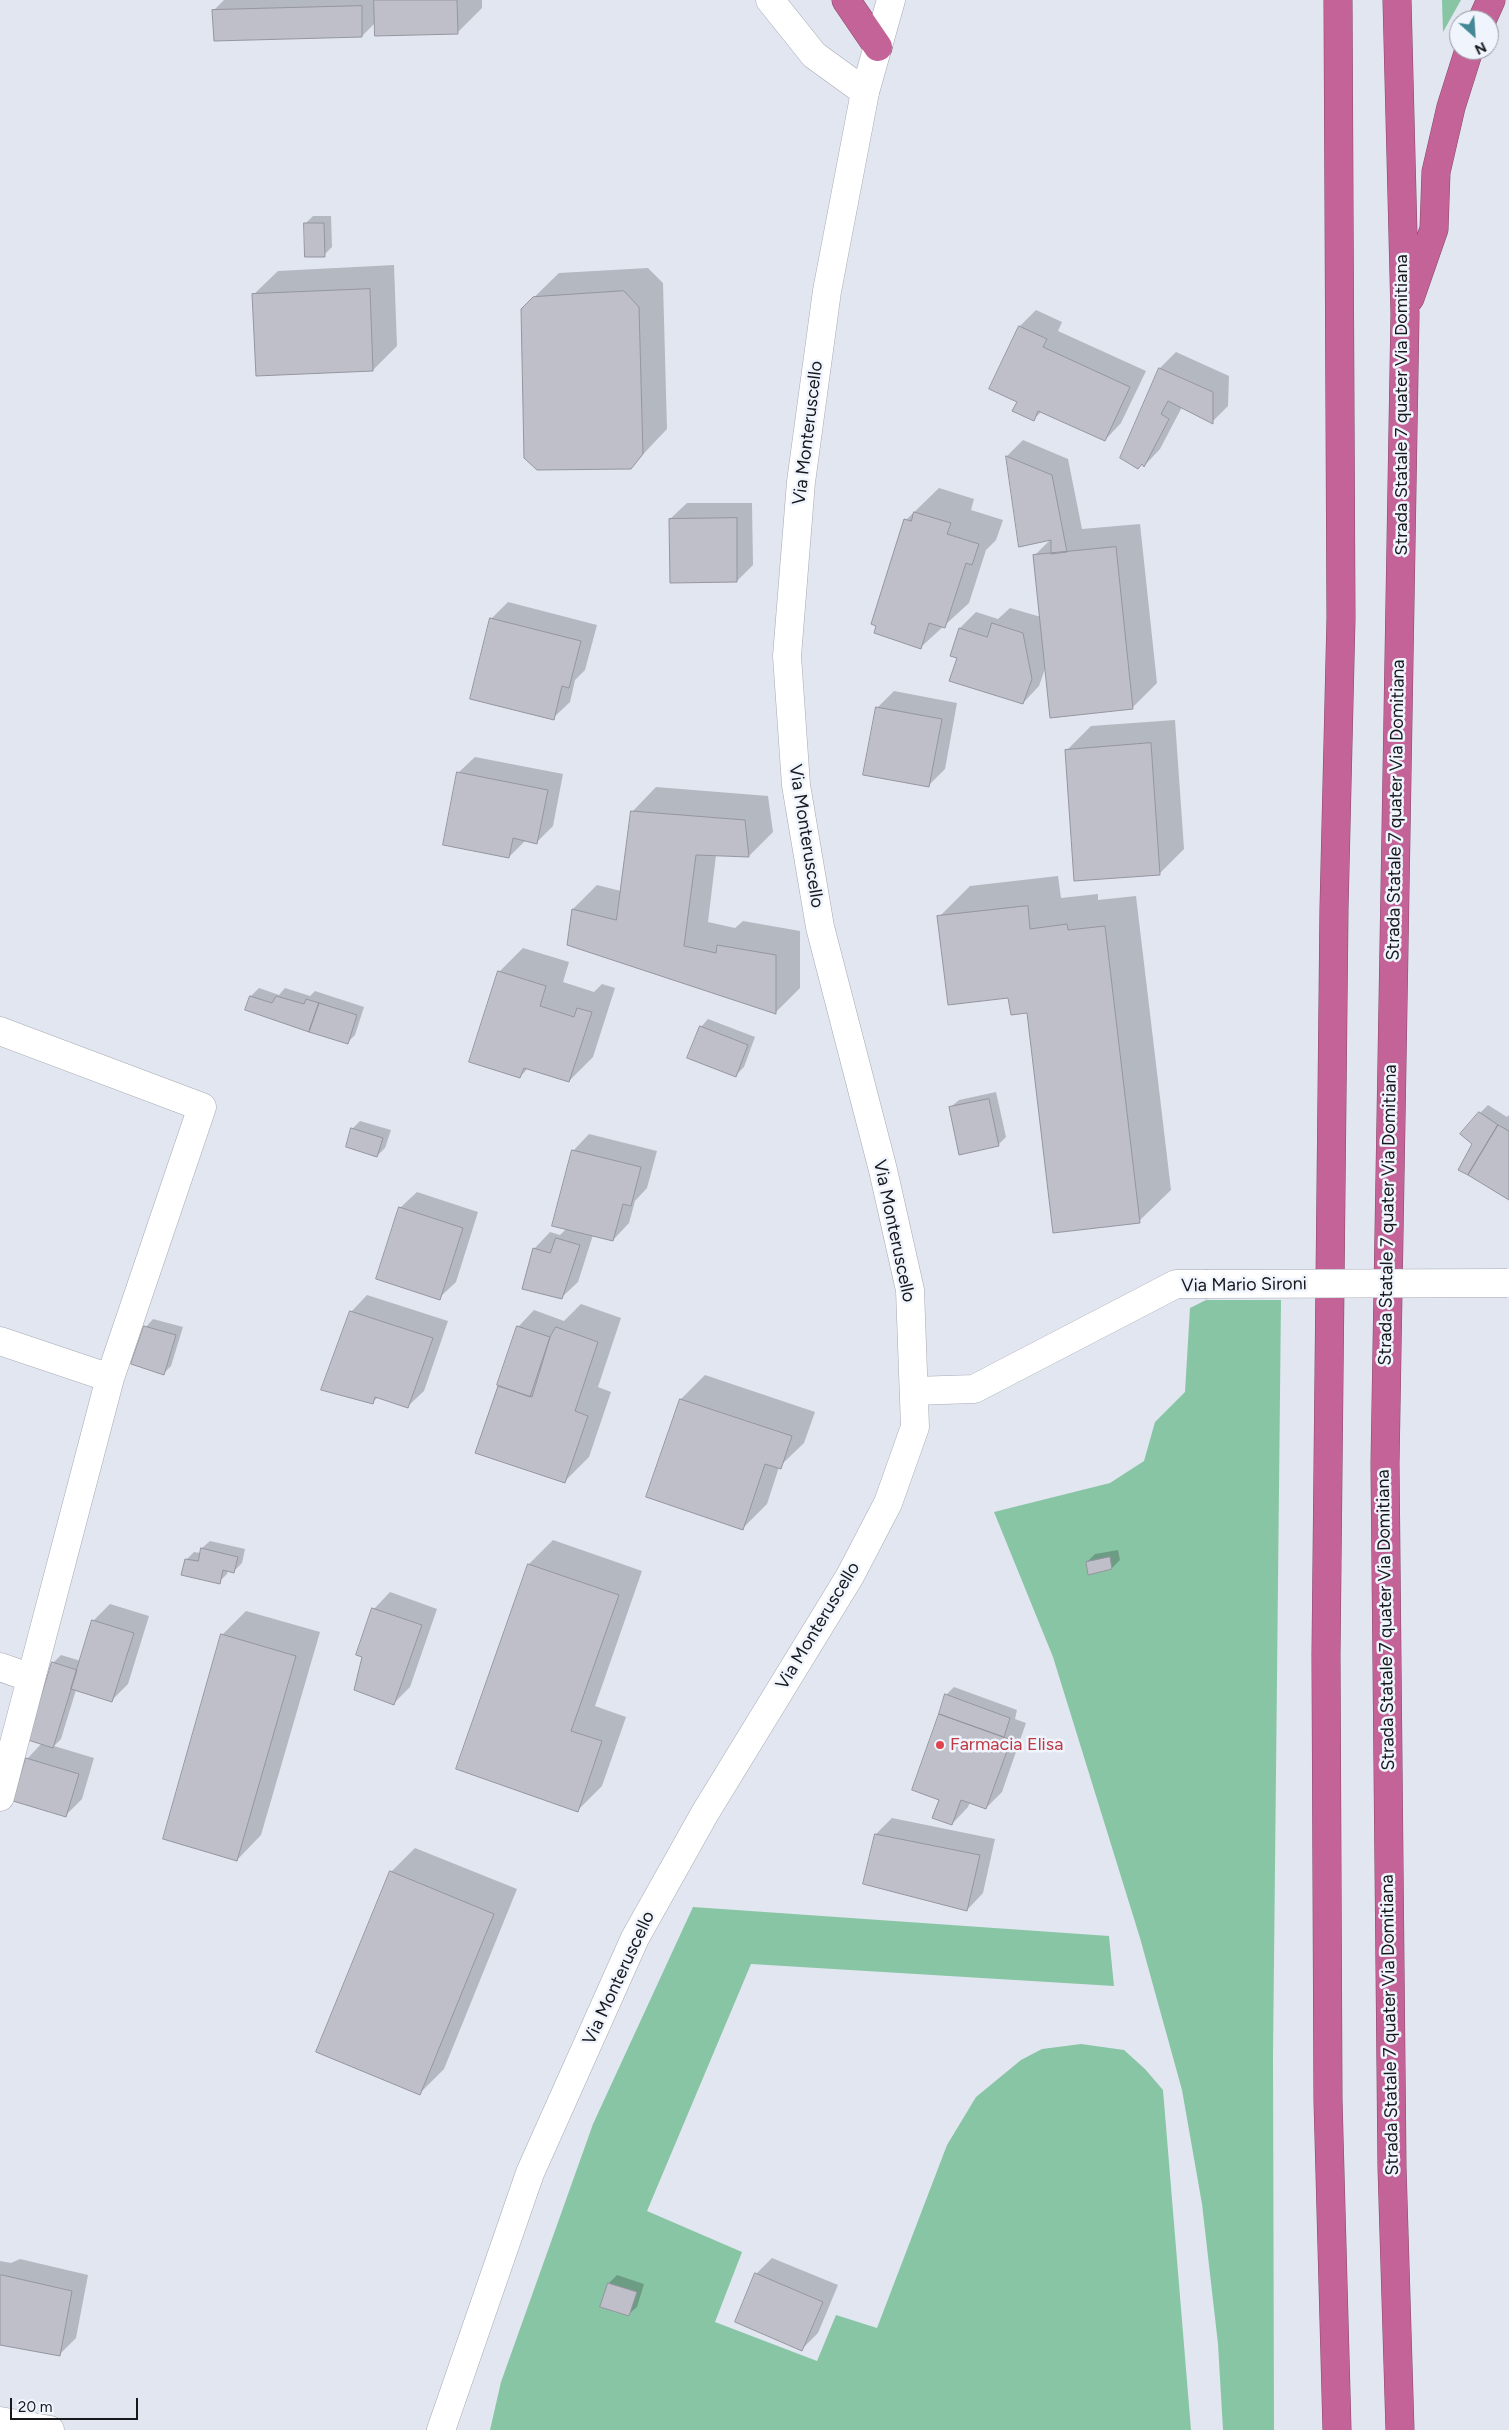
<!DOCTYPE html>
<html>
<head>
<meta charset="utf-8">
<style>
  body { margin:0 }
  #map { position:relative; width:1509px; height:2430px; overflow:hidden; background:#e2e6f0; font-family:Figtree,sans-serif }
  canvas { display:block }
  .north { position:absolute; left:1449px; top:10px; width:50px; height:50px; box-sizing:border-box; background:#eff4fd; border:1px solid #999ca3; border-radius:50%; rotate:154deg; font-size:14px; font-weight:700; line-height:20px; text-align:center; color:#17181c }
  .north::after { content:''; display:block; margin:auto; width:18px; height:22px; background:#438894; clip-path:polygon(50% 0,100% 100%,50% 72%,0 100%) }
  .scale { position:absolute; left:10px; top:2398px; width:128px; height:22px; box-sizing:border-box; border:2px solid #17181c; border-top:0; padding-left:6px; font-size:15px; line-height:18px; white-space:nowrap; color:#17181c; -webkit-text-stroke:4px #eff4fd; paint-order:stroke }
</style>
</head>
<body>
<div id="map">
<canvas width="1509" height="2430"></canvas>
<div class="north">N</div>
<div class="scale">20 m</div>
</div>
<script>
const ctx = document.querySelector('canvas').getContext('2d');
ctx.lineJoin = 'round';
function fill(path, color) { ctx.fillStyle = color; ctx.fill(path, 'evenodd'); }
function stroke(path, color, width, dash) { ctx.strokeStyle = color; ctx.lineWidth = width; ctx.lineCap = dash ? 'butt' : 'round'; ctx.setLineDash(dash || []); ctx.stroke(path); }
function label(font, color, halo, rows, align = 'center') {
  ctx.font = font + ' Figtree,sans-serif'; ctx.lineWidth = 5; ctx.setLineDash([]); ctx.textBaseline = 'middle'; ctx.strokeStyle = halo; ctx.fillStyle = color; for (const [text, x, y, turn = 0] of rows) {
    ctx.save(); ctx.translate(x, y); ctx.rotate((+turn || 0) * Math.PI / 180); ctx.textAlign = isNaN(turn) ? turn : align; if (halo) ctx.strokeText(text, 0, 0); ctx.fillText(text, 0, 0); ctx.restore();
  }
}
fill(new Path2D(`
  M1442 0H1461L1443 32Z
  M1206 1300H1281L1273 2054 1274 2430H1223L1218 2344 1202 2204 1182 2090 1140 1938 1053 1657 994 1512 1110 1483 1144 1461 1155 1422 1185 1392 1190 1308Z
  M693 1907 1109 1936 1114 1986 751 1964 647 2211 742 2252 715 2322 817 2361 836 2315 877 2328 947 2145 976 2097 1021 2060 1042 2049 1081 2044 1124 2050 1145 2069 1163 2090 1191 2430H490L501 2382 593 2124Z`), '#88c5a5');
fill(new Path2D(`
  M224 0H482V8L458 32 376 22 362 36 214 10Z
  M313 216H331L332 247 324 255 305 224Z
  M394 265 397 346 373 370 253 295 278 271Z
  M648 268 663 283 667 429 630 468 522 309 559 273Z
  M1036 310 1062 322 1058 331 1146 371 1121 423 1105 440 1042 411 1034 419 1018 401 1020 326Z
  M1176 352 1229 376 1228 406 1212 422 1182 407 1160 449 1145 465 1122 458 1160 368Z
  M1023 440 1068 459 1082 529 1140 524 1157 683 1133 707 1046 666 1039 686 1023 703 958 658 960 628 976 612 998 619 1010 608 1041 617 1034 556 1051 539 1020 546 1007 456Z
  M939 488 974 499 971 510 1003 520 996 540 986 550 969 603 921 647 906 520Z
  M687 503H752L753 565 737 581 670 519Z
  M508 602 597 625 585 670 575 680 570 702 553 718 491 619Z
  M894 691 957 703 945 769 928 786 878 707Z
  M1175 720 1184 849 1160 873 1067 750 1091 726Z
  M475 757 563 774 553 826 537 842 526 840 509 857 458 773Z
  M656 787 768 796 773 832 749 856 716 855 708 922 735 928 743 921 800 931V988L776 1012 573 909 597 885 621 891 632 812Z
  M1058 876 1061 898 1098 894V900L1136 896 1171 1190 1139 1221 1028 1012 939 917 970 886Z
  M523 948 569 962 563 982 594 992 602 984 615 988 593 1057 569 1081 528 1068 520 1077 499 972Z
  M259 988 279 995 285 988 310 996 315 991 364 1007 355 1035 347 1043 251 996Z
  M708 1019 755 1037 744 1067 736 1075 701 1027Z
  M996 1092 1006 1137 998 1145 951 1107 959 1100Z
  M1488 1105 1507 1117 1509 1115V1199L1473 1144 1480 1113Z
  M360 1121 391 1130 385 1148 377 1156 352 1129Z
  M589 1134 657 1151 647 1188 635 1201 629 1223 613 1240 593 1235 578 1282 561 1298 534 1249 550 1232 560 1235 567 1228 573 1151Z
  M417 1192 478 1212 456 1282 439 1298 400 1208Z
  M367 1295 448 1321 424 1391 407 1407 378 1397 372 1403 351 1312Z
  M581 1304 621 1318 598 1387 611 1392 589 1457 565 1481 477 1452 518 1327 534 1310 564 1321Z
  M153 1319 183 1327 171 1366 163 1374 146 1327Z
  M705 1375 815 1412 804 1443 779 1467 767 1504 743 1528 681 1399Z
  M553 1540 642 1571 595 1706 626 1717 602 1786 578 1810 458 1769 529 1564Z
  M210 1541 245 1549 242 1563 234 1571 228 1570 227 1574 219 1582 186 1560 194 1552 201 1553 202 1548Z
  M1118 1550 1120 1560 1112 1568 1089 1573 1087 1562 1095 1554Z
  M390 1592 437 1609 410 1687 394 1703 374 1609Z
  M110 1604 149 1616 128 1684 112 1700 76 1690 61 1739 54 1746 94 1758 82 1799 66 1815 27 1759 42 1743 53 1663 61 1655 81 1661 93 1621Z
  M246 1611 320 1632 261 1835 237 1860 222 1635Z
  M954 1687 1017 1710 1015 1719 1026 1723 1002 1792 986 1808 970 1802 968 1807 952 1824 941 1799 940 1714 946 1695Z
  M892 1818 995 1839 983 1893 967 1910 876 1834Z
  M415 1848 517 1889 444 2069 420 2093 391 1872Z
  M772 2258 838 2285 818 2333 802 2349 756 2274Z
  M20 2259 88 2275 76 2338 60 2354 0 2343V2261L11 2263Z
  M617 2275 644 2284 637 2307 629 2314 609 2283Z`), '#0003');
const building = new Path2D(`
  M374 0H457L458 34 375 36Z
  M362 6V37L214 41 212 10Z
  M304 223H324L325 257H305Z
  M370 289 373 371 256 376 252 294Z
  M624 291 639 307 643 454 631 469 537 470 524 458 521 309 533 297Z
  M1019 326 1047 339 1043 347 1130 387 1105 441 1038 411 1034 421 1012 411 1017 402 989 389Z
  M1159 368 1213 392V424L1168 401 1161 414 1169 419 1144 467 1142 464 1138 469 1120 458Z
  M1006 456 1052 475 1067 552 1051 554V540L1019 547Z
  M914 512 951 523 947 534 979 544 972 565 966 563 945 628 929 623 921 649 874 633 876 626 871 624 904 519 911 521Z
  M737 518V582L670 583 669 519Z
  M1116 547 1133 709 1050 718 1033 555Z
  M490 618 581 641 569 688 562 686 554 720 470 699Z
  M992 623 1023 633 1032 679 1023 704 949 681 957 658 950 656 959 628 987 637Z
  M876 707 942 719 929 787 863 775Z
  M1151 743 1160 875 1074 881 1065 750Z
  M457 772 548 790 537 844 513 838 509 858 443 845Z
  M631 811 745 820 749 857 696 855 684 946 716 953 717 945 776 955V1014L567 945 572 909 616 920Z
  M1028 906 1030 929 1067 924 1068 930 1105 926 1140 1223 1053 1233 1027 1013 1011 1015 1008 998 948 1005 937 916Z
  M498 971 546 986 540 1006 574 1017 577 1008 592 1012 569 1082 524 1068 520 1078 469 1062Z
  M250 996 272 1003 276 996 304 1004 306 999 319 1003 309 1032 245 1010Z
  M319 1003 357 1015 348 1044 309 1032Z
  M700 1026 748 1045 736 1077 687 1058Z
  M989 1099 999 1146 959 1155 949 1107Z
  M1479 1112 1498 1125 1468 1175 1458 1170 1472 1144 1460 1134Z
  M1498 1125 1509 1131V1200L1468 1175Z
  M351 1128 383 1138 377 1157 346 1147Z
  M572 1150 641 1167 631 1206 623 1204 613 1241 552 1226Z
  M399 1207 463 1228 440 1300 376 1279Z
  M556 1238 580 1245 562 1299 522 1289 533 1248 550 1253Z
  M350 1311 433 1338 408 1408 375 1397 373 1404 321 1390Z
  M144 1326 176 1335 164 1375 131 1364Z
  M517 1326 550 1337 530 1397 497 1385Z
  M556 1327 598 1342 575 1411 588 1416 565 1483 475 1453 498 1386 532 1397 550 1337Z
  M680 1399 792 1436 781 1469 765 1464 743 1530 646 1497Z
  M201 1548 238 1557 234 1573 223 1570 220 1584 181 1575 185 1559 198 1561Z
  M1110 1557 1112 1569 1088 1575 1086 1562Z
  M528 1564 619 1595 571 1731 602 1741 578 1812 456 1769Z
  M372 1608 422 1625 394 1705 354 1690 362 1657 356 1655Z
  M92 1620 134 1633 112 1702 71 1689Z
  M221 1634 296 1656 237 1861 163 1839Z
  M52 1662 77 1670 53 1748 28 1740Z
  M945 1694 1010 1718 1004 1737 939 1714Z
  M939 1714 1011 1740 986 1809 961 1800 952 1825 932 1818 939 1800 912 1790Z
  M26 1758 79 1774 66 1817 13 1801Z
  M875 1834 980 1855 967 1911 863 1884Z
  M390 1871 494 1914 420 2095 316 2052Z
  M755 2273 823 2302 802 2351 735 2322Z
  M2 2275 72 2291 60 2356 0 2345V2276Z
  M608 2283 637 2292 629 2316 600 2307Z`);
fill(building, '#bfbfc9');
stroke(building, '#95959f', 1);
const street = new Path2D(`
  M770 0 814 55 865 92
  M0 1031 202 1107 110 1378 0 1797
  M0 1341 110 1378
  M914 1391 974 1389 1176 1284H1205
  M0 1667 31 1678
  M0 2421 50 2430`);
const secondary = new Path2D(`
  M441 2430 530 2173 635 1938 705 1813 850 1576 888 1503 915 1427 910 1290 883 1170 820 927 796 785 787 656 801 482 827 291 865 92 891 0`);
const highway = new Path2D(`
  M846 0 878 47
  M1397 0 1405 314 1385 1463 1392 2167 1400 2430
  M1482 20 1491 0
  M1410 298 1434 229 1436 172 1451 107 1469 50
  M1337 2430 1328 2100 1326 1654 1334 909 1341 618 1338 0`);
stroke(street, '#a6aab3', 29);
stroke(secondary, '#a6aab3', 29);
stroke(highway, '#87496c', 29);
stroke(street, '#fff', 28);
stroke(secondary, '#fff', 28);
stroke(highway, '#c46397', 28);
const streetBridge = new Path2D(`
  M1205 1284 1507 1283`);
stroke(streetBridge, '#a6aab3', 29, []);
stroke(streetBridge, '#fff', 28);
for (const [x, y, r, color] of [
  [940,1745,5,"#e0444e"]
]) { const dot = new Path2D(); dot.arc(x, y, r, 0, 2 * Math.PI); ctx.fillStyle = color; ctx.fill(dot); stroke(dot, '#eff4fd', 2); }
label('18px', '#17181c', '#eff4fd', [
  ["Strada Statale 7 quater Via Domitiana",1402,405,-90],
  ["Via Monteruscello",808,433,-83],
  ["Strada Statale 7 quater Via Domitiana",1396,810,-89],
  ["Via Monteruscello",806,836,81],
  ["Strada Statale 7 quater Via Domitiana",1388,1215,-89],
  ["Via Monteruscello",894,1231,78],
  ["Via Mario Sironi",1244,1285,-1],
  ["Strada Statale 7 quater Via Domitiana",1386,1620,-91],
  ["Via Monteruscello",818,1626,-59],
  ["Via Monteruscello",619,1978,-65],
  ["Strada Statale 7 quater Via Domitiana",1390,2025,-91]
]);
label('18px', '#be3a42', '#eff4fd', [
  ["Farmacia Elisa",950,1745]
], 'left');
</script>
</body>
</html>
